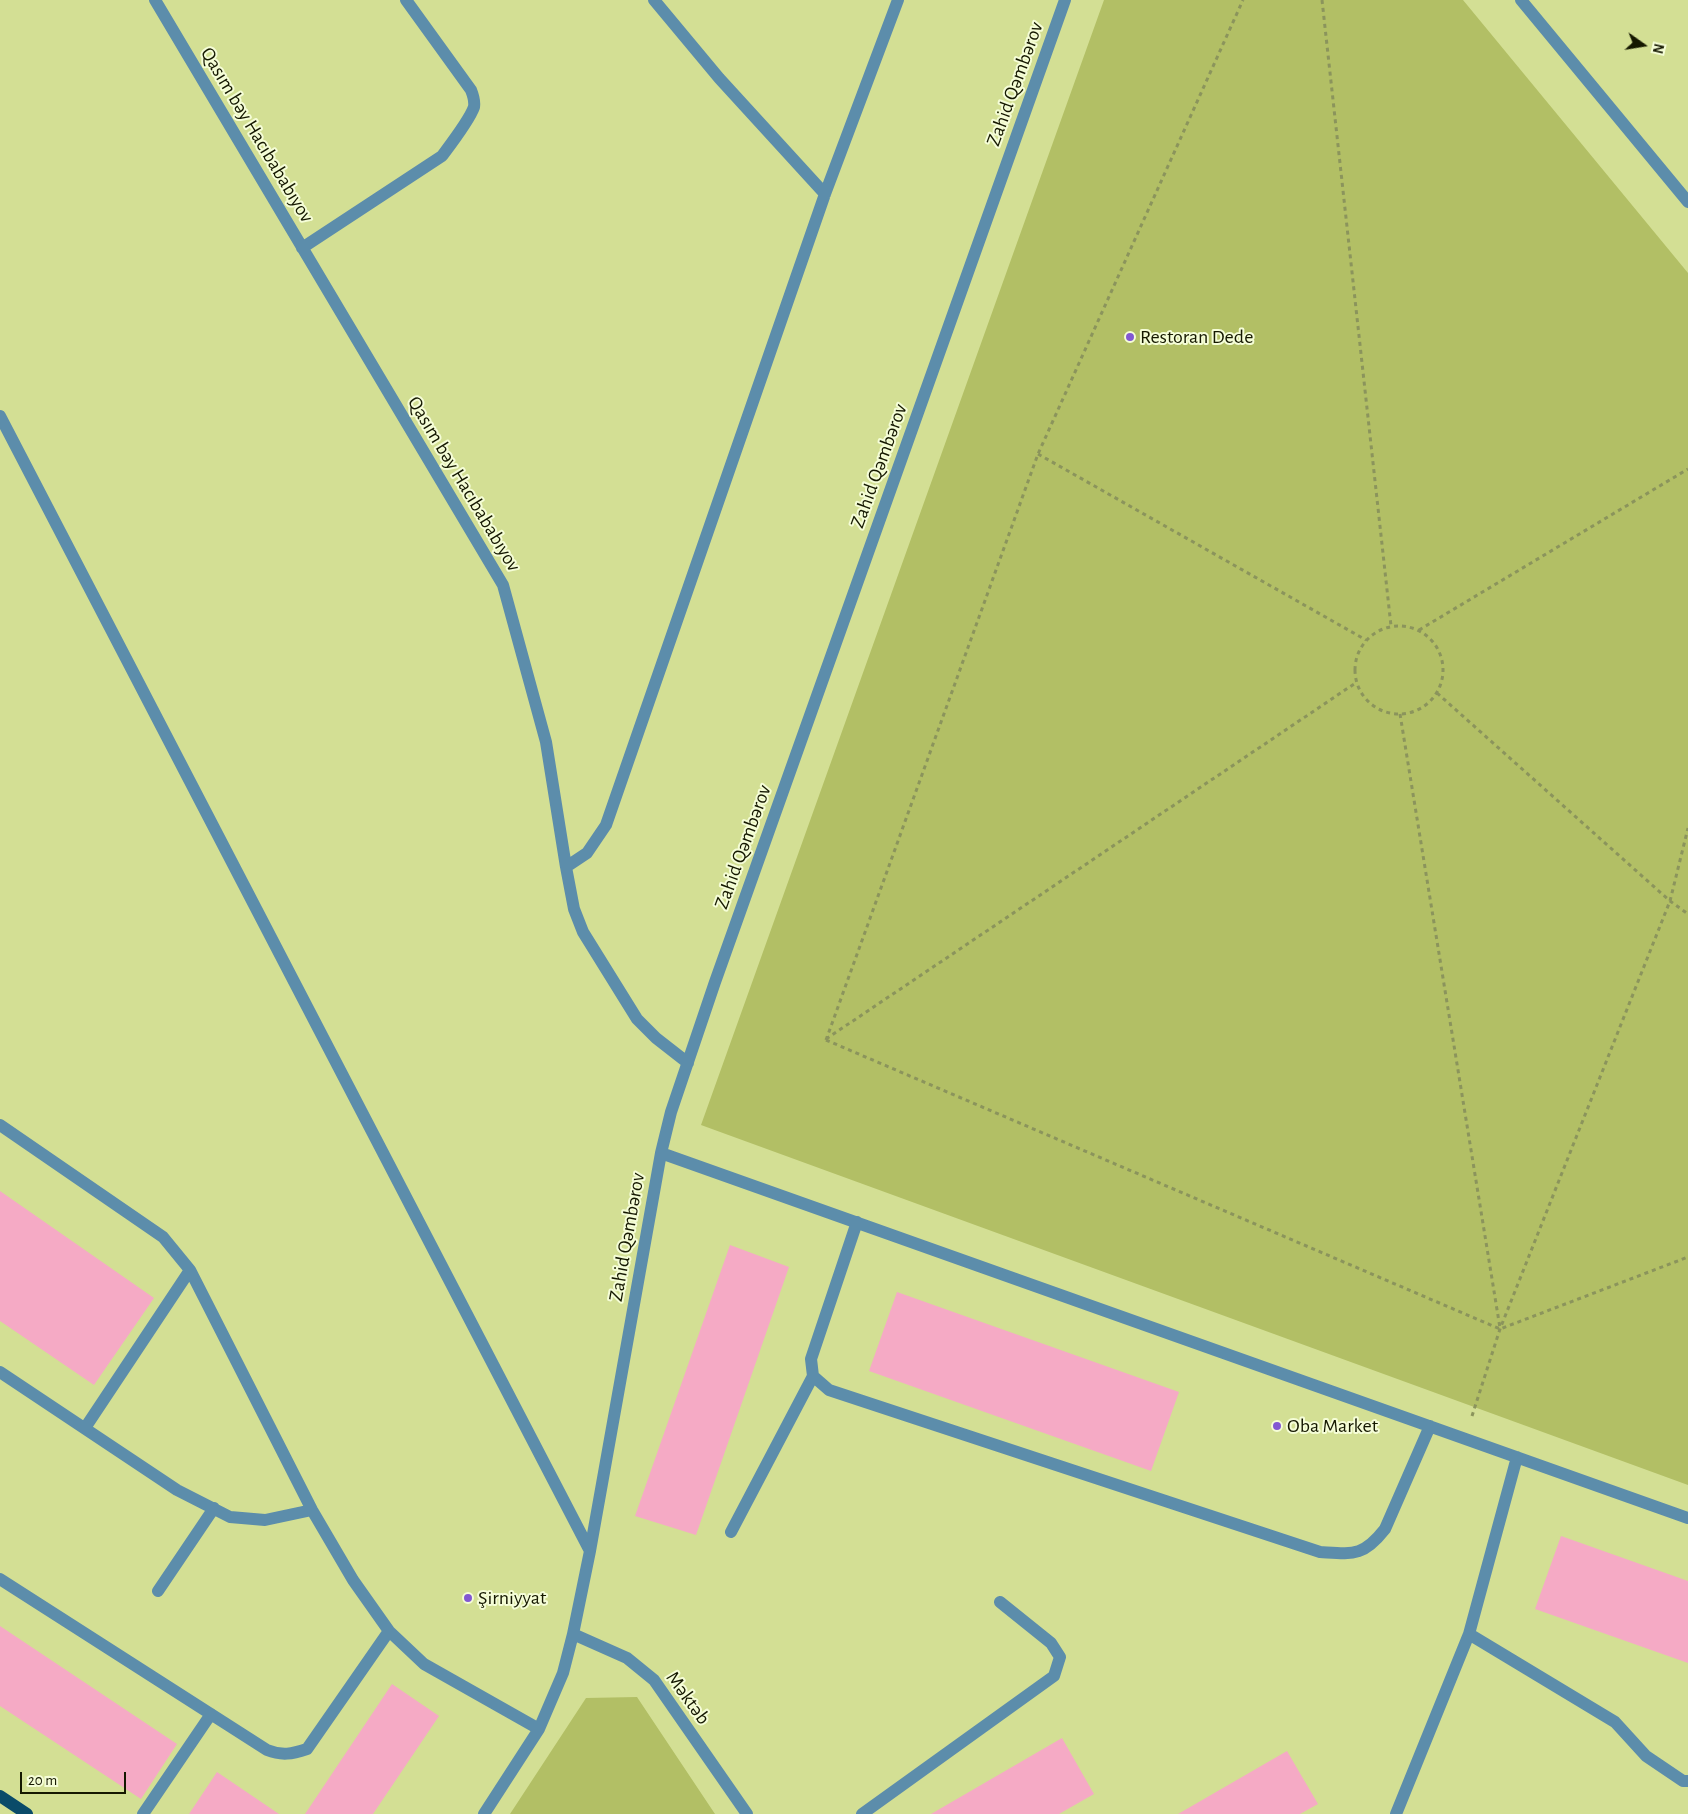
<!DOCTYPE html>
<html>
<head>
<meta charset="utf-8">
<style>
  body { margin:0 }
  #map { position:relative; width:1688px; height:1814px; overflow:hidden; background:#d3df94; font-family:"Alegreya Sans",sans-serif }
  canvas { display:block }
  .north { position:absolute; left:1618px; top:20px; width:50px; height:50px; -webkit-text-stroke:4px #f5fdd7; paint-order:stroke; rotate:103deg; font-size:14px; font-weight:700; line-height:20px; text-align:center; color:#151800 }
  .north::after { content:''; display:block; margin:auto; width:18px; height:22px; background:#151800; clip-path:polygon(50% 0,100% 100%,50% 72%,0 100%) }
  .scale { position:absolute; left:20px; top:1772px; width:106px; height:22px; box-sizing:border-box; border:2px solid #151800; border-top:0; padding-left:6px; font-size:15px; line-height:18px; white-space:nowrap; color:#151800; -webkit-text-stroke:4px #f5fdd7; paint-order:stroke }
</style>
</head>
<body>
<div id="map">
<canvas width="1688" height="1814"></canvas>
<div class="north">N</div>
<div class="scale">20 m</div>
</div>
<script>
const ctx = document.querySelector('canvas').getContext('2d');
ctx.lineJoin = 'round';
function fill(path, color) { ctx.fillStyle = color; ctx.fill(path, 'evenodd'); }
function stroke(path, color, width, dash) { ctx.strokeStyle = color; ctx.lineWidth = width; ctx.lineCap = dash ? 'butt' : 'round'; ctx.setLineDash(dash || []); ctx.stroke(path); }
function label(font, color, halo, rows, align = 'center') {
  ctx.font = font + ' "Alegreya Sans",sans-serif'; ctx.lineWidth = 4; ctx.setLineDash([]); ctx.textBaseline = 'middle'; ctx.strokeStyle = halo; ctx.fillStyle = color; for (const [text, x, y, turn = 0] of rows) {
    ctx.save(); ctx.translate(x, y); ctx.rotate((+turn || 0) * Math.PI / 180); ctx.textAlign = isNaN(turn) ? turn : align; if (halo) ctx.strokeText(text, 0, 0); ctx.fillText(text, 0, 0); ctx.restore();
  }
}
fill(new Path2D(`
  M1104 0H1463L1688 273V1485L701 1125Z
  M637 1697 715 1814H510L586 1698Z`), '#b2bf65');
fill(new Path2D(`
  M0 1191 154 1298 94 1385 0 1321Z
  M730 1245 789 1267 696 1535 635 1516Z
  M897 1292 1179 1392 1151 1471 869 1371Z
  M1561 1536 1688 1581V1663L1535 1609Z
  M0 1626 177 1744 141 1799 0 1706Z
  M392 1684 439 1716 373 1814H305Z
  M1062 1738 1094 1794 1059 1814H931Z
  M1287 1751 1318 1804 1300 1814H1178Z
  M217 1772 279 1814H189Z`), '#f5aac5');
stroke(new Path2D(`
  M1322 0 1391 626
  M1038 454 1366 640
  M1355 670a44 44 0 1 1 88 0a44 44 0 1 1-88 0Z
  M1419 630 1688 469
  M1437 693 1670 901 1688 914
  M1400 714 1500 1328
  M826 1039 1357 682
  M826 1040 1038 454 1243 0
  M826 1040 1500 1329 1688 1257
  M1472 1416 1500 1329 1670 901 1688 828`), '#8b945c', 3, [4, 4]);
stroke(new Path2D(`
  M155 0 503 585 546 742 566 867 574 909 583 932 637 1019 656 1038 688 1063
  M654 0 719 78 825 194
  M1521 0 1688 202
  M302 248 442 156C451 144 470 119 474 107 475 101 473 95 471 90L406 0
  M0 416 590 1551
  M566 867 587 853 606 825 825 194 898 0
  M0 1125 163 1237 190 1270 312 1510 353 1580 389 1631 424 1664 539 1729
  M661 1153 1688 1518
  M857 1222 811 1359 813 1376 829 1390 1320 1552C1353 1554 1363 1557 1385 1529L1430 1426
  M0 1372 177 1490 230 1517 265 1520 312 1510
  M85 1428 190 1270
  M731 1532 813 1376
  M0 1579 267 1750C282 1756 292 1754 307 1749L389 1631
  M158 1591 214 1508
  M573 1634 627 1658 654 1680 747 1814
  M1469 1634 1615 1722 1646 1756 1683 1781H1688
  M143 1814 211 1714
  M484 1814 539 1729 563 1673 573 1634 590 1551 661 1153 671 1112 715 982 1065 0
  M862 1814 1054 1676 1060 1657 1051 1643 1000 1602
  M1396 1814 1469 1634 1517 1457`), '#5c8dab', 12);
stroke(new Path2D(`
  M0 1796 27 1814`), '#0a4b69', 12);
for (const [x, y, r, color] of [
  [1130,337,5,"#8258d2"],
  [1277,1426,5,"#8258d2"],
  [468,1598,5,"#8258d2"]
]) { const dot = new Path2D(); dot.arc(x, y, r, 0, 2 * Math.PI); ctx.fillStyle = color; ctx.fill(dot); stroke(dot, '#f5fdd7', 2); }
label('20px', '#151800', '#f5fdd7', [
  ["Zahid Qəmbərov",1015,84,-70],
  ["Qasım bəy Hacıbababıyov",257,135,59],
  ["Zahid Qəmbərov",879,466,-70],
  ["Qasım bəy Hacıbababıyov",464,484,59],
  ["Zahid Qəmbərov",743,847,-70],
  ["Zahid Qəmbərov",627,1237,-80],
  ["Məktəb",688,1698,54]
]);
label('20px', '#151800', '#f5fdd7', [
  ["Restoran Dede",1140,337],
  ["Oba Market",1287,1426],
  ["Şirniyyat",478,1598]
], 'left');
</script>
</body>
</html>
